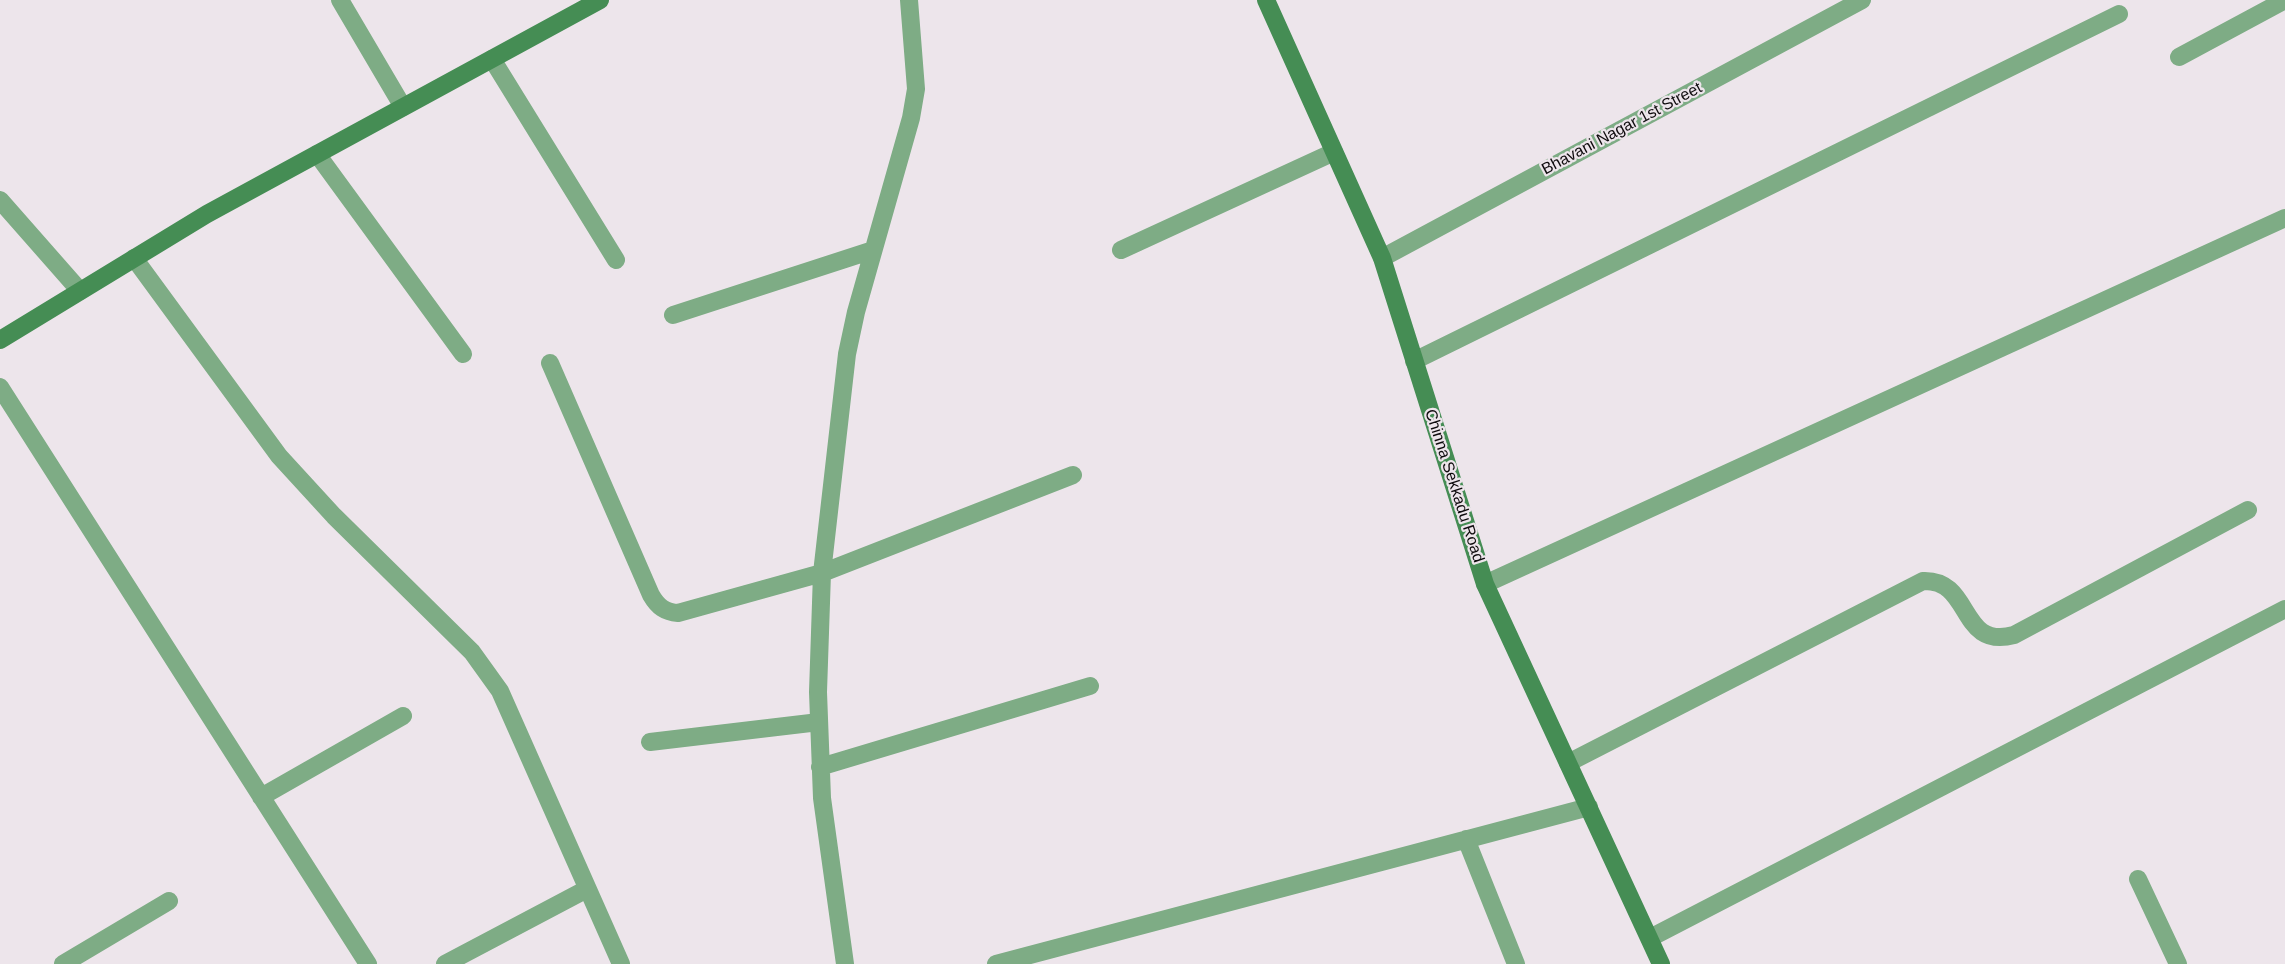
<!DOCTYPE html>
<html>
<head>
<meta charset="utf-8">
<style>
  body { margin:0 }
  canvas { display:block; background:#ede5eb }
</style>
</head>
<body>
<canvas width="2285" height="964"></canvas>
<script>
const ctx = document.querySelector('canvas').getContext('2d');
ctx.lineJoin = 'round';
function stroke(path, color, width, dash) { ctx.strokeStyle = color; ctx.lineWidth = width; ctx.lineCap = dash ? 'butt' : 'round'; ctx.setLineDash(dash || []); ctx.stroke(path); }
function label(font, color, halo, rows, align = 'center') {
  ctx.font = font + ' Helvetica,sans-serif'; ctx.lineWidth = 4.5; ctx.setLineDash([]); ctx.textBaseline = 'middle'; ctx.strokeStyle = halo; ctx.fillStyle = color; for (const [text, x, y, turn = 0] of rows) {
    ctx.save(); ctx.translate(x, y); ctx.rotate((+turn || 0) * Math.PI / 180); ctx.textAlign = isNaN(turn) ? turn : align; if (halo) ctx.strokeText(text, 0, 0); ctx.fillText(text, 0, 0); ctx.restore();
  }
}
stroke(new Path2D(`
  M340 0 403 107
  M2179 57 2285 0
  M492 59 616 260
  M317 154 463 354
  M0 200 80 291
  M1121 250 1334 152
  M134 258 279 456 334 516 472 652 500 691 621 964
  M1382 258 1862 0
  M673 315 873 250
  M1414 361 2119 14
  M550 363 651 595C658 607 665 612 678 613L822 573 1073 475
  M0 387 368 964
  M1485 584 2285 218
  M650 742 819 722
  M1568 763 1923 581C1973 579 1958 650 2014 635L2248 510
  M820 767 1090 686
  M261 797 403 716
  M1466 839 1516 964
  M2138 879 2178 964
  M1650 938 2285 609
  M63 964 169 901
  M445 964 587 889
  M845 964 822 798 818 692 822 573 847 354 856 312 911 118 916 89 909 0
  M996 964 1589 807`), '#7eac85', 18);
stroke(new Path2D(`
  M1266 0 1382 258 1485 584 1661 964
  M0 340 207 214 600 0`), '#458d54', 18);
label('16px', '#0e0b0d', '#ede5eb', [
  ["Bhavani Nagar 1st Street",1622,129,-28],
  ["Chinna Sekkadu Road",1454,486,72]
]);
</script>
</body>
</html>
